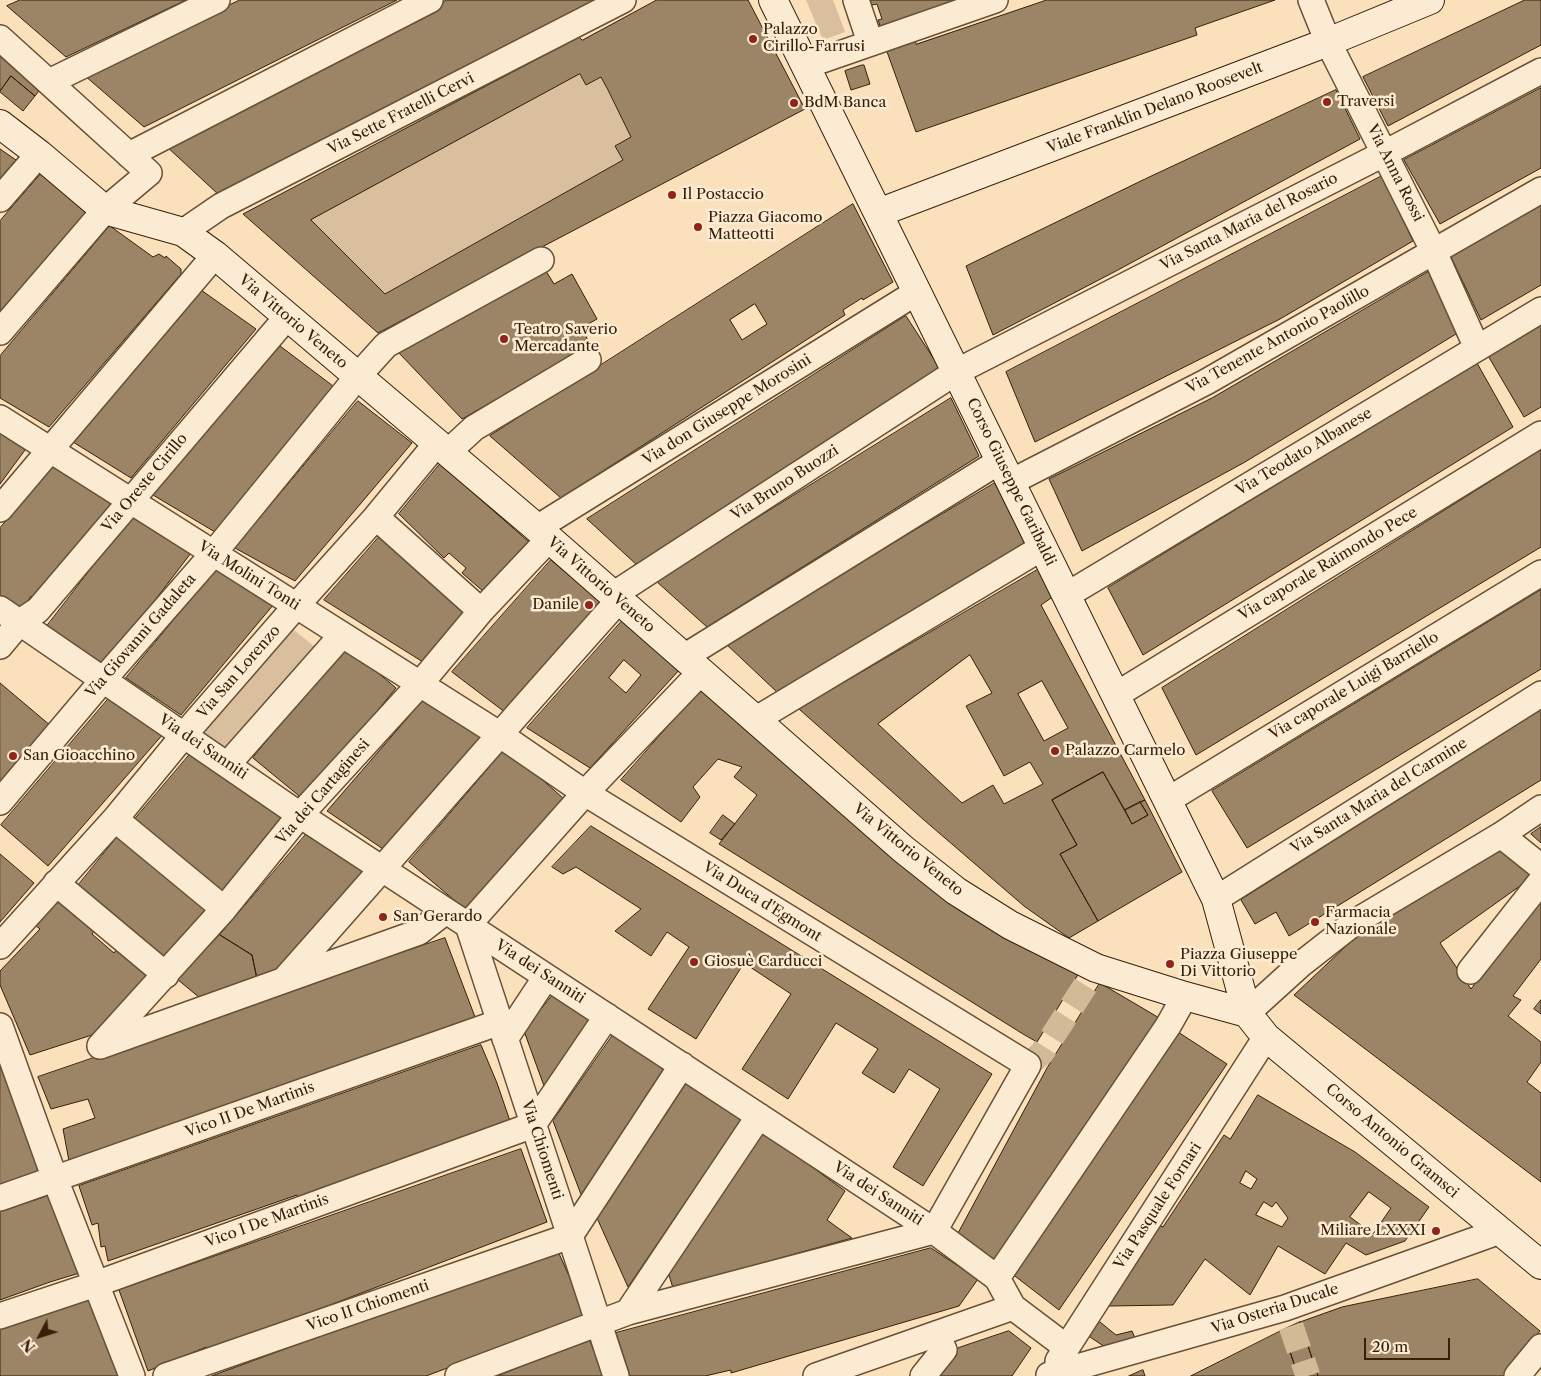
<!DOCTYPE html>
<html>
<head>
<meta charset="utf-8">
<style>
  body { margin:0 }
  #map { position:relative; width:1541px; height:1376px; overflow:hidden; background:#fae0bb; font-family:"Libre Caslon Text",serif }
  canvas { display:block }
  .north { position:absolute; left:15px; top:1311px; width:50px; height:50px; -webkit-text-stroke:4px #fcebd3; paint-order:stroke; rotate:230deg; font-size:14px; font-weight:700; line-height:20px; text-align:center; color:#372009 }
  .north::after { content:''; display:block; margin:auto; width:18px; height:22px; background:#372009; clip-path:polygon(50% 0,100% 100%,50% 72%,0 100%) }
  .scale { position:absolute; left:1364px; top:1338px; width:86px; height:22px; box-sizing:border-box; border:2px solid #372009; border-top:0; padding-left:6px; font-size:15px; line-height:18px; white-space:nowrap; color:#372009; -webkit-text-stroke:4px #fcebd3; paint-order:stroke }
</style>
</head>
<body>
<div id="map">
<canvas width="1541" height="1376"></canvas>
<div class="north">N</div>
<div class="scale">20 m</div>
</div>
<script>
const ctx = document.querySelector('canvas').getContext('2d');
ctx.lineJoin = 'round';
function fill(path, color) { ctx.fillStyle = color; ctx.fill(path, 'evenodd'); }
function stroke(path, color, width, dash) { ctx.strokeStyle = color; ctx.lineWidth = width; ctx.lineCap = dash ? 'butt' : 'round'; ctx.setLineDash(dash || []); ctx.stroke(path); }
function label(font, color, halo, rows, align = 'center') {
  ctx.font = font + ' "Libre Caslon Text",serif'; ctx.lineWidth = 5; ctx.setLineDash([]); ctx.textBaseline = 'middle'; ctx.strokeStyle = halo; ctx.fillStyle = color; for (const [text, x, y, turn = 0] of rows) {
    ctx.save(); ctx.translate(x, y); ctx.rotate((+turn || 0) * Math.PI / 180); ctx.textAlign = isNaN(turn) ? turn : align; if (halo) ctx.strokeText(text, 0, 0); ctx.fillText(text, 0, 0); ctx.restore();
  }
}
fill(new Path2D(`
  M806 0H833L845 32 823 40Z
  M580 74 586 85 601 77 631 137 615 146 623 160 385 294 311 220Z
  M290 627 319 650 225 754 197 734Z`), '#d9bf9d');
const building = new Path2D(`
  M20 0H186L66 57 7 6Z
  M240 0H397L144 127 84 75Z
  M447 0H597L219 195 165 145Z
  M657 0H748L805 109 378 333 243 214 579 37 582 40ZM580 74 586 85 601 77 608 90 631 137 615 146 623 160 385 294 311 220Z
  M870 0H967L882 31 878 20 882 19 877 4 872 5Z
  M1047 0H1275L1195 28 1197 35 916 132 886 49 915 39 916 44Z
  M1525 0H1541V45L1388 126 1363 77Z
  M0 55 41 88 35 96 11 76 0 91Z
  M862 65H864L870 84 851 90 845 71Z
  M11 76 35 96 23 111 0 92Z
  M1541 88V168L1440 224 1404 160Z
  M1336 90 1360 139 1116 271 993 335 966 266 1145 179Z
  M0 149 16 160 0 179Z
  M41 174 90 209 0 313V221Z
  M1382 176 1413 241 1280 319 1035 442 1006 372Z
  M853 204 893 282 863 300 862 298 843 310 845 315 561 498 490 436ZM755 304 767 324 742 340 730 320Z
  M1541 205V285L1481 320 1451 257Z
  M110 226 153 257 159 254 165 258 166 256 181 269V274L49 427 0 398V356Z
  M544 268 554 284 572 274 597 319 581 328 591 345 462 419 398 352Z
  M1430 271 1461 331 1245 462 1082 551 1049 479 1212 398Z
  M201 290 256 329 131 478 73 442Z
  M906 316 943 373 638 566 587 519Z
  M1541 322V407L1524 417 1487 354Z
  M280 346 333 386 215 532 153 495Z
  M1477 363 1513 427 1143 655 1108 588Z
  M951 398 979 456 707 627 656 581Z
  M358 401 412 443 295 581 235 548Z
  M0 431 25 450 0 484Z
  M1541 450V547L1196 755 1162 688Z
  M440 464 529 542 484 592 462 573 466 568 449 553 444 558 399 514Z
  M54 466 114 500 34 599 31 596 21 611 0 597V528Z
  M995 483 1025 543 778 693 725 643Z
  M136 511 191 553 103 668 47 626Z
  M380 536 467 611 423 662 324 600Z
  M551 560 602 603 506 713 452 672Z
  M218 567 274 604 181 715 126 678Z
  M1039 569 1054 596 1041 605 1145 800 1125 810 1103 772 1052 800 1077 845 1060 854 1098 921 1069 938 1024 906 924 820 799 709ZM970 655 992 693 966 706 1004 776 1030 762 1043 784 1004 804 993 785 962 803 878 724ZM1042 681 1068 728 1044 741 1018 694Z
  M1541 590V669L1247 848 1212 791Z
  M622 621 681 668 590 768 527 728ZM624 660 641 675 626 693 609 678Z
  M346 646 396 688 304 800 253 758Z
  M0 683 51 726 0 786Z
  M703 687 944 898 959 910 1079 973 1037 1042 1023 1034 719 844 757 795 734 777 742 767 718 759 693 787 700 797 681 822 621 780Z
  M110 697 164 733 48 866 1 825Z
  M421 699 484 736 383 849 327 811 410 715 408 714Z
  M1541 710V780L1289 936 1276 912 1255 924 1241 900Z
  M506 748 563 798 467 911 409 862Z
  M191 753 287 816 220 894 135 819Z
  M1103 772 1132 824 1148 815 1140 802 1145 800 1182 872 1098 921 1060 854 1077 845 1052 800Z
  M1140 802 1148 815 1132 824 1125 810Z
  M723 815 735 824 721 840 710 833Z
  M591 826 992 1074 923 1186 893 1167 940 1089 909 1069 894 1093 862 1073 878 1049 836 1023 788 1099 742 1069 791 994 744 963 696 1039 648 1009 689 947 667 932 651 956 615 931 641 909 576 867 563 874 552 867Z
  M1541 827V843L1531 834Z
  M308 832 364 870 274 974 257 979 252 955 220 935Z
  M119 835 207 909 160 960 76 888Z
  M1501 849 1534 876 1440 943 1471 989 1541 896V959L1513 996 1521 1000 1508 1016 1541 1042V1062L1527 1082 1541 1093V1182L1294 995 1361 932Z
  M0 854 34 883 0 922Z
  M59 901 94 931 92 934 114 953 116 950 151 977 95 1034 30 1055 0 985V971L40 929 36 926Z
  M220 935 252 955 257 979 200 998 177 979Z
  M445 938 475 1017 69 1161 63 1129 95 1118 88 1099 51 1109 38 1077Z
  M1100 983 1161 1019 994 1260 957 1235 1047 1068Z
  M552 996 589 1020 544 1086 524 1031Z
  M1541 1000V1014L1534 1009Z
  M1178 1032 1227 1064 1059 1310 1011 1273Z
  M613 1035 665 1070 582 1197 553 1121Z
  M0 1036 50 1170 0 1187Z
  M481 1045 497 1083 510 1121 299 1199 297 1195 108 1261 105 1246 101 1247 98 1223 92 1225 79 1186Z
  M686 1079 743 1117 628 1287 597 1218Z
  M1258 1095 1355 1152 1429 1207 1405 1241 1366 1255 1346 1243 1325 1274 1278 1246 1250 1295 1205 1259 1173 1305 1109 1306 1107 1302 1156 1224 1163 1227 1224 1135 1230 1139ZM1246 1171 1257 1179 1251 1189 1240 1183ZM1369 1192 1391 1208 1373 1234 1350 1217ZM1264 1202 1272 1207 1276 1202 1288 1218 1282 1227 1256 1215Z
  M763 1131 845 1191 827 1220 852 1238 673 1288 668 1272Z
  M521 1149 547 1222 207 1352 206 1347 148 1371 119 1290Z
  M56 1193 86 1271 50 1282 0 1300V1210L34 1197V1200Z
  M931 1248 978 1279 959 1306 731 1373V1370L705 1376H630L616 1333Z
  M557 1249 587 1316 426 1376H212Z
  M1478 1279 1540 1331 1504 1376H1318L1300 1322 1342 1307Z
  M96 1295 126 1376H0V1328Z
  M1095 1318 1116 1335 1132 1331 1137 1343 1111 1351 1084 1333Z
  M1300 1322 1318 1376H1298L1283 1330Z
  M1283 1330 1298 1376H1191Z
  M1009 1331 1031 1348 1012 1376H937L958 1348Z
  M590 1341 604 1376H497L522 1366Z
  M1143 1370 1145 1376H1129Z`);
fill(building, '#9c8466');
stroke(building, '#372009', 1);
stroke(new Path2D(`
  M1028 1065 1042 1053 1090 978
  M1291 1326 1308 1376`), '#d3ba97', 25, [25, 12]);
const street = new Path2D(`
  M856 0 870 42
  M1311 0 1328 42 1434 252 1477 348
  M0 38 149 173 105 210 0 332
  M805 66 995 0
  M49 82 217 0
  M129 155 430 0
  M0 199 39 154
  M183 232 221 206 623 0
  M0 418 499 734 585 793 1028 1065 934 1231
  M448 452 474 428 588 360
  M1011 482 1206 382 1541 190
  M0 509 215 255
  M376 517 481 611
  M537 528 917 292
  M613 595 956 372 1385 153 1541 71
  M1067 595 1541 310
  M0 609 300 815 934 1231 997 1278 1013 1307 1066 1347
  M0 646 20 622 38 610 287 317
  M684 657 1000 461
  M1116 695 1541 434
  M755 720 1043 547
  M228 764 342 635
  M1168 800 1541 573
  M0 802 103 680 213 554 358 376 386 345 541 260
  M115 819 224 909
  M1501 835 1541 867
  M56 883 166 975
  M1216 899 1541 694
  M0 946 115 819 184 735 296 606 376 517 437 443
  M1470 971 1541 881
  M284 980C396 854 506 726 619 600
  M1247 1013 1300 965 1355 922 1501 835 1541 808
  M0 1026 55 1179 132 1376
  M505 1039 546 977
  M103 1045 419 932 446 911
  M100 1046 224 909 300 815 420 684 481 611 549 539
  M0 1198 500 1022
  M997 1278 1168 1026 1185 996
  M628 1312 759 1116
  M0 1316 96 1284 533 1125 607 1016
  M1058 1361 1266 1037
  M1049 1375 1285 1308 1500 1231
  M166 1376 570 1236 682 1065
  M458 1376 628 1312 934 1231
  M616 1376 468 925 585 793 700 673
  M816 1376 1013 1307
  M923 1376 944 1350 937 1334
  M1517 1376 1541 1347`);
const secondary = new Path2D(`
  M773 0 1216 899 1247 1013 1266 1037 1541 1265
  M0 124 39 154 105 210 183 232 215 255 537 528 903 849 956 891 1010 925 1096 968 1185 996 1247 1013
  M878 213 1328 42 1430 0`);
stroke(street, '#685036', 28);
stroke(secondary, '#372009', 30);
stroke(street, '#fcebd3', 25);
stroke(secondary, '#fcebd3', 28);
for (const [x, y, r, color] of [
  [753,39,5,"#8f2418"],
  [1327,102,5,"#8f2418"],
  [794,103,5,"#8f2418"],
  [672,195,5,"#8f2418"],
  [698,227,5,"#8f2418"],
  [504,339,5,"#8f2418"],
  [589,605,5,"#8f2418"],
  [1055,751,5,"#8f2418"],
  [13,756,5,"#8f2418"],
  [383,917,5,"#8f2418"],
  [1315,922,5,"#8f2418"],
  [694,962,5,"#8f2418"],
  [1170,964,5,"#8f2418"],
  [1436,1231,5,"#8f2418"]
]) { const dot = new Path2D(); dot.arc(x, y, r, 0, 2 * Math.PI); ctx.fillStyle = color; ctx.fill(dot); stroke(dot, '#fcebd3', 2); }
label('15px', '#372009', '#fcebd3', [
  ["Palazzo",763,30],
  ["Cirillo-Farrusi",763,47],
  ["Traversi",1337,102],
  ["BdM Banca",804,103],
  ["Il Postaccio",682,195],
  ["Piazza Giacomo",708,218],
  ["Matteotti",708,235],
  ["Teatro Saverio",514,330],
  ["Mercadante",514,347],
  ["Danile",579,605,"right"],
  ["Palazzo Carmelo",1065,751],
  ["San Gioacchino",23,756],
  ["Farmacia",1325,913],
  ["Nazionale",1325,930],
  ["San Gerardo",393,917],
  ["Piazza Giuseppe",1180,955],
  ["Di Vittorio",1180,972],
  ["Giosuè Carducci",704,962],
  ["Miliare LXXXI",1426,1231,"right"]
], 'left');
label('15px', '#372009', '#fcebd3', [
  ["Viale Franklin Delano Roosevelt",1155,108,-21],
  ["Via Sette Fratelli Cervi",401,114,-27],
  ["Via Anna Rossi",1395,173,63],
  ["Via Santa Maria del Rosario",1249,222,-27],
  ["Via Vittorio Veneto",293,322,40],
  ["Via Tenente Antonio Paolillo",1278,340,-29],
  ["Via don Giuseppe Morosini",727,410,-32],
  ["Via Teodato Albanese",1304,452,-31],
  ["Corso Giuseppe Garibaldi",1011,482,64],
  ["Via Oreste Cirillo",145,483,-50],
  ["Via Bruno Buozzi",785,483,-33],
  ["Via caporale Raimondo Pece",1328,564,-31],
  ["Via Molini Tonti",249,576,32],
  ["Via Vittorio Veneto",601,585,41],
  ["Via Giovanni Gadaleta",141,636,-49],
  ["Via San Lorenzo",239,672,-49],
  ["Via caporale Luigi Barriello",1354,686,-31],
  ["Via dei Sanniti",203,747,34],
  ["Via dei Cartaginesi",323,792,-49],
  ["Via Santa Maria del Carmine",1379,796,-32],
  ["Via Vittorio Veneto",908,850,39],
  ["Via Duca d'Egmont",762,902,32],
  ["Via dei Sanniti",540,972,33],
  ["Vico II De Martinis",250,1110,-20],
  ["Corso Antonio Gramsci",1392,1141,40],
  ["Via Chiomenti",542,1150,72],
  ["Via dei Sanniti",878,1194,33],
  ["Via Pasquale Fornari",1158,1206,-57],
  ["Vico I De Martinis",267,1221,-20],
  ["Vico II Chiomenti",368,1306,-19],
  ["Via Osteria Ducale",1275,1309,-18]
]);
</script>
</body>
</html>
